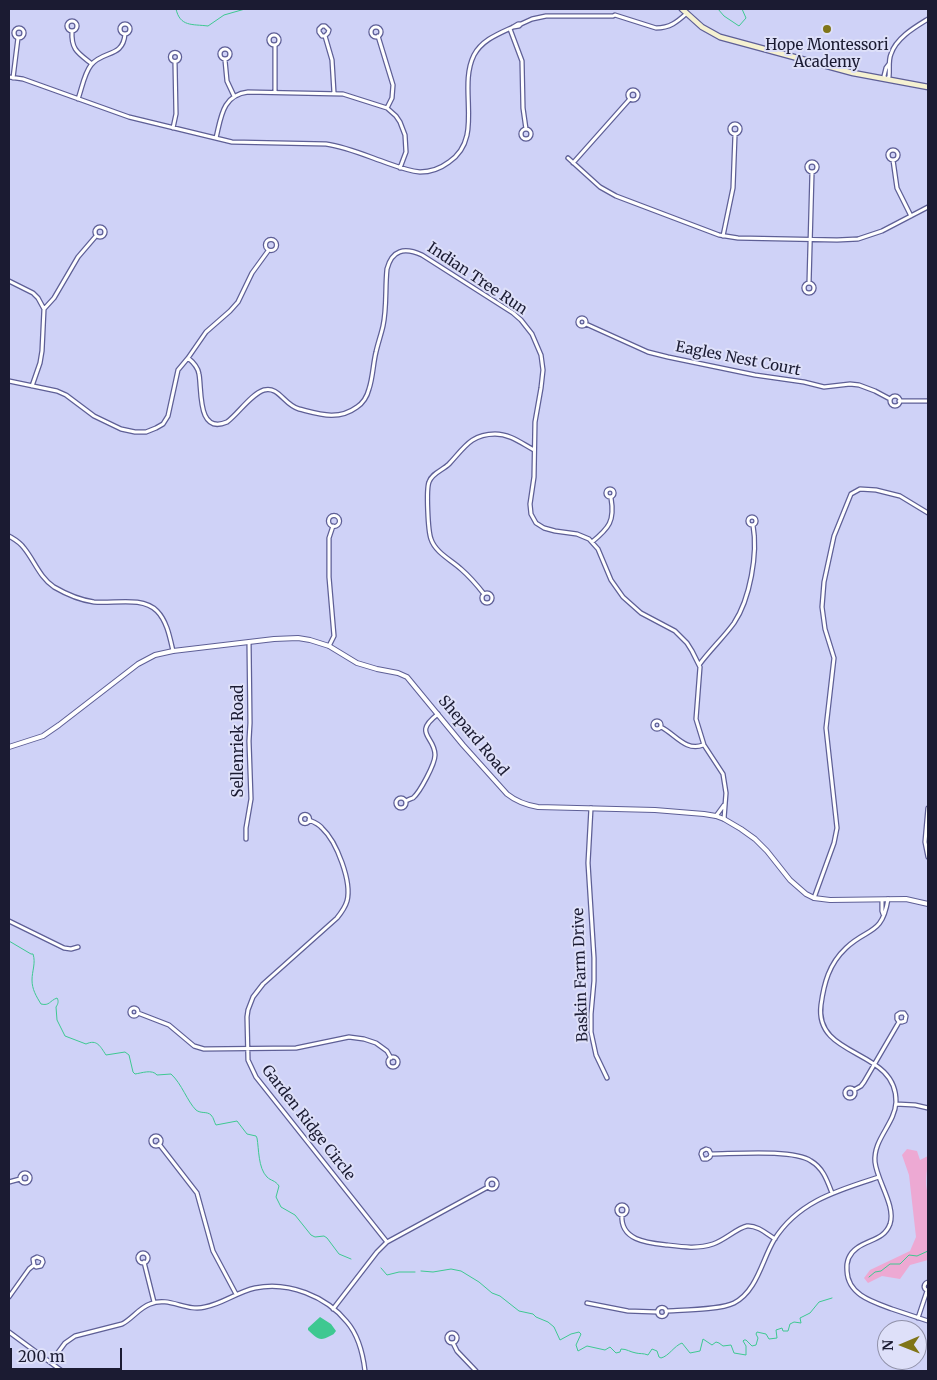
<!DOCTYPE html>
<html>
<head>
<meta charset="utf-8">
<style>
  body { margin:0 }
  #map { position:relative; width:937px; height:1380px; overflow:hidden; background:#cfd2f7; font-family:Merriweather,serif }
  canvas { display:block }
  .frame { position:absolute; inset:0; border:10px solid #1b1b32; pointer-events:none }
  .north { position:absolute; left:877px; top:1320px; width:50px; height:50px; box-sizing:border-box; background:#dee0f9; border:1px solid #9091a9; border-radius:50%; rotate:269deg; font-size:14px; font-weight:700; line-height:20px; text-align:center; color:#1b1b32 }
  .north::after { content:''; display:block; margin:auto; width:18px; height:22px; background:#807518; clip-path:polygon(50% 0,100% 100%,50% 72%,0 100%) }
  .scale { position:absolute; left:10px; top:1348px; width:112px; height:22px; box-sizing:border-box; border:2px solid #1b1b32; border-top:0; padding-left:6px; font-size:15px; line-height:18px; white-space:nowrap; color:#1b1b32; -webkit-text-stroke:4px #dee0f9; paint-order:stroke }
</style>
</head>
<body>
<div id="map">
<canvas width="937" height="1380"></canvas>
<div class="frame"></div>
<div class="north">N</div>
<div class="scale">200 m</div>
</div>
<script>
const ctx = document.querySelector('canvas').getContext('2d');
ctx.lineJoin = 'round';
function fill(path, color) { ctx.fillStyle = color; ctx.fill(path, 'evenodd'); }
function stroke(path, color, width, dash) { ctx.strokeStyle = color; ctx.lineWidth = width; ctx.lineCap = dash ? 'butt' : 'round'; ctx.setLineDash(dash || []); ctx.stroke(path); }
function label(font, color, halo, rows, align = 'center') {
  ctx.font = font + ' Merriweather,serif'; ctx.lineWidth = 4; ctx.setLineDash([]); ctx.textBaseline = 'middle'; ctx.strokeStyle = halo; ctx.fillStyle = color; for (const [text, x, y, turn = 0] of rows) {
    ctx.save(); ctx.translate(x, y); ctx.rotate((+turn || 0) * Math.PI / 180); ctx.textAlign = isNaN(turn) ? turn : align; if (halo) ctx.strokeText(text, 0, 0); ctx.fillText(text, 0, 0); ctx.restore();
  }
}
fill(new Path2D(`
  M907 1149 917 1151 920 1160 928 1156C928 1169 924 1181 928 1194V1260L910 1265 900 1279 882 1276 868 1283 864 1278 870 1270 910 1251 916 1237 909 1175 902 1155Z`), '#eda9d3');
fill(new Path2D(`
  M320 1317 331 1324 336 1331C332 1336 335 1333 330 1336 319 1342 317 1338 308 1330V1328Z`), '#3ec891');
stroke(new Path2D(`
  M176 9C180 27 192 24 208 26L224 15 245 9
  M718 9 724 16 739 26 746 18 742 9
  M9 941 31 954H33C36 963 32 971 32 980 32 989 36 996 41 1004 50 1006 49 1001 57 998 59 1001 58 1004 56 1007L57 1020 65 1036 86 1044C97 1039 100 1046 106 1055L125 1052 129 1055 133 1072 135 1074C142 1073 152 1069 157 1075L171 1074C182 1084 187 1101 196 1110 201 1114 207 1111 211 1115 214 1118 214 1122 216 1125L237 1121 247 1134 256 1136 257 1138C259 1149 258 1168 267 1177 271 1181 275 1180 279 1186L276 1197 281 1207 295 1215 311 1235 315 1237 324 1236 327 1238 339 1254 351 1259
  M381 1268 387 1275 399 1272H415
  M421 1271 433 1272 451 1269 461 1271 479 1282 492 1293 500 1296 519 1311 533 1314 536 1317 548 1322 554 1327 560 1340 571 1334 579 1332 581 1334 576 1345 578 1351 587 1346 605 1350 610 1347 616 1353 620 1352 621 1349C627 1349 630 1352 636 1353 640 1354 643 1353 648 1355L652 1349 657 1351 659 1357 661 1358C669 1356 674 1346 682 1343L690 1353 700 1351 703 1339 712 1345 716 1342 719 1343 723 1346 731 1345 734 1353 746 1355V1346L743 1341 744 1340H746L752 1346 756 1345 758 1338 756 1334 757 1332 766 1334 769 1339 777 1338 776 1330 782 1328 783 1331H788L790 1324 794 1322 801 1323 800 1318 810 1313 819 1302 832 1298
  M869 1277 875 1272 881 1271 890 1264H900L909 1255 917 1256 928 1251`), '#3ec891', 1);
const minor = new Path2D(`
  M67 26a5 5 0 1 1 10 0a5 5 0 1 1-10 0Z
  M120 29a5 5 0 1 1 10 0a5 5 0 1 1-10 0Z
  M513 27 519 26 521 24 532 19 546 16H613L615 15 656 28C670 28 677 22 687 13
  M371 32a5 5 0 1 1 10 0a5 5 0 1 1-10 0Z
  M14 33a5 5 0 1 1 10 0a5 5 0 1 1-10 0Z
  M510 29 522 61 523 108 526 129
  M72 31C71 50 78 53 92 64
  M269 40a5 5 0 1 1 10 0a5 5 0 1 1-10 0Z
  M325 36H322L319 32V29L322 26H325L329 30 328 33 325 36 332 60 334 93
  M378 36 393 85 392 98 387 108
  M275 45V92
  M220 54a5 5 0 1 1 10 0a5 5 0 1 1-10 0Z
  M170.5 57a4.5 4.5 0 1 1 9 0a4.5 4.5 0 1 1-9 0Z
  M225 60 227 81 234 96
  M9 77 23 79 129 117 232 142 326 144C347 147 367 156 387 163 398 167 409 171 420 172 431 172 441 168 449 162 485 138 457 89 474 55 482 40 498 34 513 27L518 24H521
  M13 78 18 38
  M885 79 884 76 886 68 889 64
  M886 79 889 77C890 69 888 61 891 54 896 38 915 27 928 19
  M628 95a5 5 0 1 1 10 0a5 5 0 1 1-10 0Z
  M78 99C82 88 84 74 91 65 103 50 123 58 125 34
  M730 129a5 5 0 1 1 10 0a5 5 0 1 1-10 0Z
  M173 128 176 114 175 63
  M521 134a5 5 0 1 1 10 0a5 5 0 1 1-10 0Z
  M216 138C221 118 222 95 248 92L343 94 387 108 396 116 400 122 405 135 406 152 400 168
  M888 155a5 5 0 1 1 10 0a5 5 0 1 1-10 0Z
  M568 158 600 187 616 196 719 235 738 238 837 240 858 239 882 231 928 207
  M893 160 897 188 911 216
  M807 167a5 5 0 1 1 10 0a5 5 0 1 1-10 0Z
  M573 163 629 100
  M95 232a5 5 0 1 1 10 0a5 5 0 1 1-10 0Z
  M723 236 733 188 735 135
  M265.5 245a5.5 5.5 0 1 1 11 0a5.5 5.5 0 1 1-11 0Z
  M9 281 33 293 38 298 44 309 42 351 40 363 32 386
  M809 283 812 173
  M804 288a5 5 0 1 1 10 0a5 5 0 1 1-10 0Z
  M44 309 54 298 78 257 96 236
  M578 322a4 4 0 1 1 8 0a4 4 0 1 1-8 0Z
  M586 324 648 352 668 357 755 375 804 382 824 387 850 384 859 385 875 391 890 399
  M188 358C193 362 198 367 199 374 202 390 197 435 227 422 238 414 251 394 264 390 279 386 284 405 299 409 319 414 338 421 357 407 363 403 367 397 369 389 373 377 373 364 376 352 378 343 381 335 383 326 387 308 385 288 387 269 392 250 404 247 422 255L513 313 521 320 532 334 541 355 543 370 541 388 535 422 534 477 530 504 531 514 536 523 544 528 555 531 577 534 589 539 598 549 611 580 623 597 641 613 675 631 687 643 692 651 700 667 696 719 704 745 723 774 726 793 724 819
  M9 381 57 391 66 395 94 416 121 429 135 432H146L156 428 163 424 168 416 178 370 188 358 206 332 230 311 238 302 252 273 268 251
  M890 401a5 5 0 1 1 10 0a5 5 0 1 1-10 0Z
  M899 401H928
  M606 493a4 4 0 1 1 8 0a4 4 0 1 1-8 0Z
  M328.5 521a5.5 5.5 0 1 1 11 0a5.5 5.5 0 1 1-11 0Z
  M748 521a4 4 0 1 1 8 0a4 4 0 1 1-8 0Z
  M9 536C14 539 20 542 24 548 34 560 40 578 54 587 66 594 80 600 94 602 114 604 142 596 157 611 167 621 170 638 173 651
  M592 542C609 528 615 521 611 498
  M482 598a5 5 0 1 1 10 0a5 5 0 1 1-10 0Z
  M484 594C477 585 469 576 461 569 451 560 435 552 431 539 428 531 426 490 429 482 432 473 443 470 449 464 464 448 471 434 495 434 510 434 521 443 534 450
  M329 646 334 636 329 577V538L333 526
  M699 665C710 650 724 637 734 623 750 599 758 554 753 525
  M653 725a4 4 0 1 1 8 0a4 4 0 1 1-8 0Z
  M661 727C675 734 686 752 703 745
  M396 803a5 5 0 1 1 10 0a5 5 0 1 1-10 0Z
  M406 801C406 801 412 798 413 798 420 792 435 764 435 755 435 736 412 734 438 714
  M591 808 588 863 594 958V981L591 1014V1032L596 1055 607 1078
  M928 808 925 842 928 857
  M300.5 819a4.5 4.5 0 1 1 9 0a4.5 4.5 0 1 1-9 0Z
  M716 816 724 805
  M309 820C314 822 319 824 322 828 337 842 352 882 347 901 345 908 341 913 337 918L263 984 253 997 248 1010 247 1017 248 1060 256 1077 387 1242
  M246 839V828L251 799 249 741 250 723 249 642
  M814 898 834 843 837 828 826 728 834 658 825 629 822 607 824 582 834 536 851 494 860 489 876 490 900 496 928 513
  M888 899C882 936 868 927 846 948 829 964 824 983 821 1005 814 1059 897 1048 896 1102 895 1124 873 1139 875 1162 877 1181 896 1206 890 1224 884 1240 869 1239 857 1248 850 1253 846 1261 847 1271 848 1295 873 1302 892 1309 904 1313 916 1317 928 1321
  M882 900V911L883 914
  M9 921 64 948 71 949 78 947
  M130 1012a4 4 0 1 1 8 0a4 4 0 1 1-8 0Z
  M138 1013 169 1025 194 1046 204 1049 296 1048 349 1037 364 1039 376 1043 387 1051 391 1058
  M388 1062a5 5 0 1 1 10 0a5 5 0 1 1-10 0Z
  M845 1093a5 5 0 1 1 10 0a5 5 0 1 1-10 0Z
  M854 1090 861 1086 864 1082 899 1022 897 1019V1015L900 1013H904L906 1016 905 1021 902 1022H899
  M896 1104 915 1105 928 1108
  M151 1141a5 5 0 1 1 10 0a5 5 0 1 1-10 0Z
  M159 1144 197 1193 213 1251 236 1294
  M711 1154 709 1150 706 1149 702 1151 701 1154 703 1159H707L710 1157 711 1154C734 1154 793 1149 811 1161 823 1168 827 1180 832 1193
  M20 1178a5 5 0 1 1 10 0a5 5 0 1 1-10 0Z
  M487 1184a5 5 0 1 1 10 0a5 5 0 1 1-10 0Z
  M9 1182 20 1179
  M617 1210a5 5 0 1 1 10 0a5 5 0 1 1-10 0Z
  M622 1215C620 1241 649 1243 667 1245 683 1247 698 1249 713 1244 725 1240 737 1228 747 1226 757 1225 767 1234 775 1239
  M138 1258a5 5 0 1 1 10 0a5 5 0 1 1-10 0Z
  M144 1262 154 1302
  M928 1282C925 1283 923 1286 925 1289L928 1291
  M9 1297 29 1269 34 1265 33 1259 37 1257 42 1259 43 1262 41 1266 36 1267 34 1265
  M587 1303 628 1311 657 1312
  M657.5 1312a4.5 4.5 0 1 1 9 0a4.5 4.5 0 1 1-9 0Z
  M333 1309 377 1252 387 1242 488 1187
  M666 1311C683 1310 720 1310 734 1303 757 1291 762 1260 774 1240 798 1201 839 1190 879 1177
  M918 1318 927 1291
  M9 1332 62 1371
  M447 1338a5 5 0 1 1 10 0a5 5 0 1 1-10 0Z
  M453 1343 457 1351 476 1371
  M51 1362 65 1343 75 1336 122 1324C132 1319 139 1308 150 1304 169 1296 186 1312 205 1307 222 1304 237 1292 255 1288 288 1281 326 1296 347 1322 359 1336 363 1354 365 1371`);
const tertiary = new Path2D(`
  M9 747 43 736 59 725 138 664 155 655 173 651 274 639 298 638 310 640 329 646 357 663 377 669 398 673 407 677 463 745 507 794C517 802 526 805 538 807L655 810 704 814 716 816 724 819 741 829 755 839 767 851 790 880 806 894 814 898 830 900 906 899 928 904`);
const secondary = new Path2D(`
  M682 9 702 27 720 37 853 73 928 87`);
stroke(minor, '#5e5f96', 5.5);
stroke(tertiary, '#5e5f96', 6);
stroke(secondary, '#5e5f96', 7);
stroke(minor, '#fff', 3);
stroke(tertiary, '#fff', 4);
stroke(secondary, '#f5f1d1', 4.5);
for (const [x, y, r, color] of [
  [827,29,5,"#807518"]
]) { const dot = new Path2D(); dot.arc(x, y, r, 0, 2 * Math.PI); ctx.fillStyle = color; ctx.fill(dot); stroke(dot, '#dee0f9', 2); }
label('15px', '#1b1b32', '#dee0f9', [
  ["Hope Montessori",827,46],
  ["Academy",827,63]
]);
label('15px', '#1b1b32', '#dee0f9', [
  ["Indian Tree Run",477,279,34],
  ["Eagles Nest Court",738,359,11],
  ["Shepard Road",473,736,50],
  ["Sellenriek Road",239,741,-90],
  ["Baskin Farm Drive",581,975,-92],
  ["Garden Ridge Circle",308,1123,52]
]);
</script>
</body>
</html>
